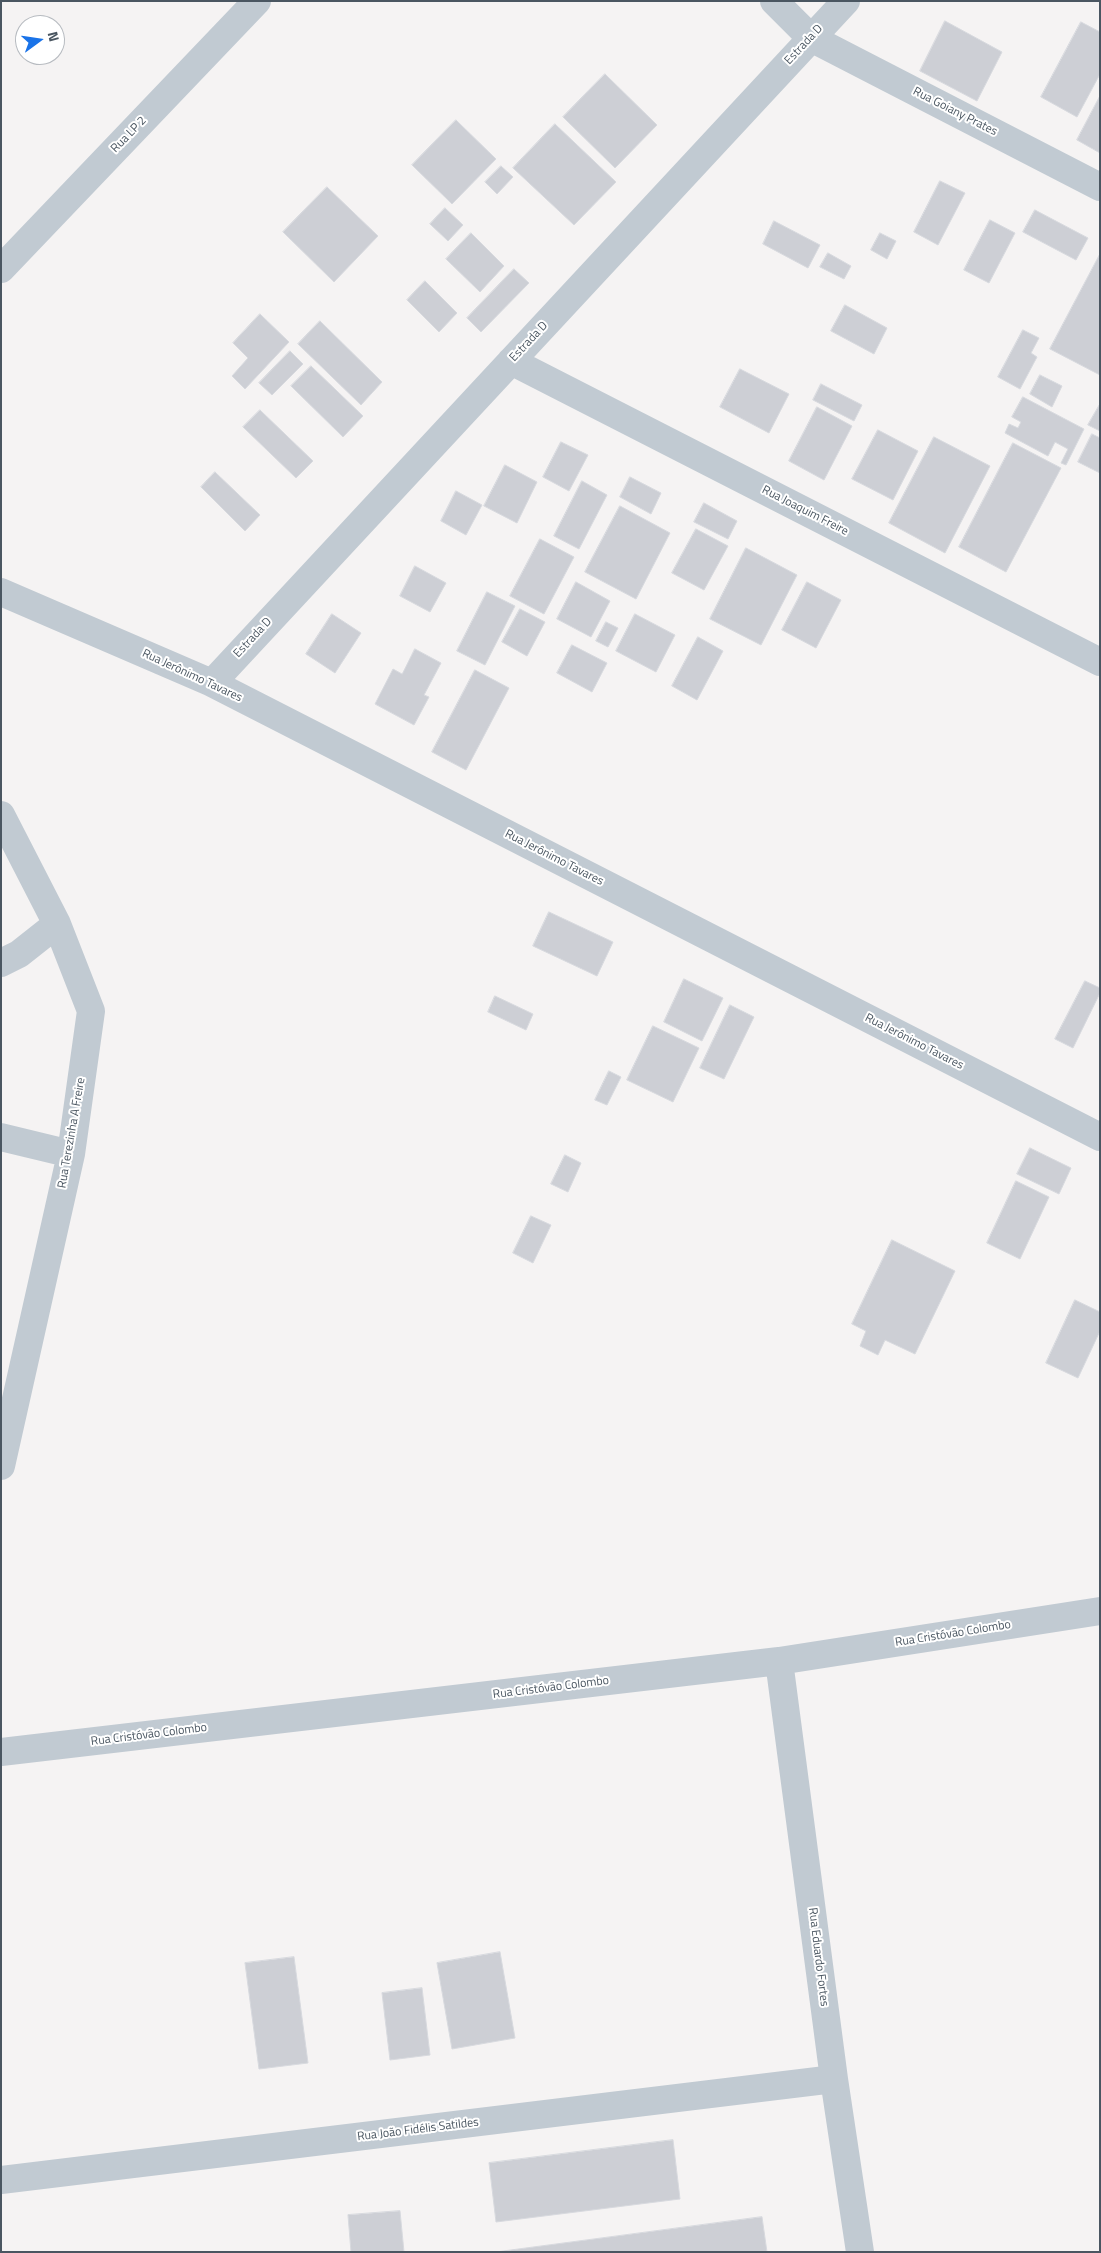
<!DOCTYPE html>
<html>
<head>
<meta charset="utf-8">
<style>
  body { margin:0 }
  #map { position:relative; width:1101px; height:2253px; overflow:hidden; background:#f5f3f3; font-family:"Titillium Web",sans-serif }
  canvas { display:block }
  .frame { position:absolute; inset:0; border:2px solid #4a5661; pointer-events:none }
  .north { position:absolute; left:15px; top:15px; width:50px; height:50px; box-sizing:border-box; background:#fff; border:1px solid #b7bbc0; border-radius:50%; rotate:76deg; font-size:14px; font-weight:700; line-height:20px; text-align:center; color:#4a5661 }
  .north::after { content:''; display:block; margin:auto; width:18px; height:22px; background:#1a73e8; clip-path:polygon(50% 0,100% 100%,50% 72%,0 100%) }
</style>
</head>
<body>
<div id="map">
<canvas width="1101" height="2253"></canvas>
<div class="frame"></div>
<div class="north">N</div>
</div>
<script>
const ctx = document.querySelector('canvas').getContext('2d');
ctx.lineJoin = 'round';
function fill(path, color) { ctx.fillStyle = color; ctx.fill(path, 'evenodd'); }
function stroke(path, color, width, dash) { ctx.strokeStyle = color; ctx.lineWidth = width; ctx.lineCap = dash ? 'butt' : 'round'; ctx.setLineDash(dash || []); ctx.stroke(path); }
function label(font, color, halo, rows, align = 'center') {
  ctx.font = font + ' "Titillium Web",sans-serif'; ctx.lineWidth = 4; ctx.setLineDash([]); ctx.textBaseline = 'middle'; ctx.strokeStyle = halo; ctx.fillStyle = color; for (const [text, x, y, turn = 0] of rows) {
    ctx.save(); ctx.translate(x, y); ctx.rotate((+turn || 0) * Math.PI / 180); ctx.textAlign = isNaN(turn) ? turn : align; if (halo) ctx.strokeText(text, 0, 0); ctx.fillText(text, 0, 0); ctx.restore();
  }
}
const building = new Path2D(`
  M945 21 1002 52 977 101 920 71Z
  M1081 22 1100 32V74L1077 117 1041 97Z
  M605 74 657 125 615 168 563 117Z
  M1100 96V153L1077 140Z
  M456 120 496 159 452 204 412 165Z
  M555 124 616 182 574 225 513 168Z
  M501 166 513 177 497 194 485 182Z
  M940 181 965 193 938 245 914 232Z
  M327 187 378 236 334 282 283 232Z
  M445 208 463 225 448 241 430 224Z
  M1035 210 1088 238 1076 260 1023 232Z
  M990 220 1015 233 989 283 964 270Z
  M774 221 820 245 808 268 763 244Z
  M471 233 504 266 480 292 446 259Z
  M880 233 896 241 887 259 871 250Z
  M828 253 851 266 844 279 820 267Z
  M1100 254V375L1050 349Z
  M514 269 529 283 481 332 467 318Z
  M425 281 457 313 439 332 407 300Z
  M845 305 887 328 874 354 831 331Z
  M260 314 289 342 245 389 232 376 248 358 233 343Z
  M320 321 382 382 361 405 298 344Z
  M1023 330 1039 338 1031 353 1037 357 1020 389 998 377Z
  M290 351 303 364 272 395 259 383Z
  M311 366 363 416 343 437 291 386Z
  M740 369 789 394 769 433 720 407Z
  M1040 375 1062 386 1052 407 1030 394Z
  M821 384 862 405 854 421 813 400Z
  M1023 397 1084 429 1066 465 1061 463 1068 449 1055 442 1048 456 1005 433 1009 424 1018 428 1021 422 1012 417Z
  M1100 404V431L1088 425Z
  M817 407 852 426 824 480 789 461Z
  M260 410 313 461 296 478 243 427Z
  M878 430 918 451 893 500 852 479Z
  M1092 434 1100 438V473L1078 462Z
  M934 437 990 466 945 553 889 523Z
  M561 442 588 455 569 491 543 477Z
  M1013 443 1061 468 1006 572 959 547Z
  M505 465 537 482 517 523 484 506Z
  M215 472 260 515 245 531 201 487Z
  M630 477 661 493 651 514 620 497Z
  M582 481 607 495 579 549 554 536Z
  M456 491 482 505 466 535 441 521Z
  M704 503 737 521 728 539 694 522Z
  M620 506 670 533 636 599 585 572Z
  M696 529 728 546 704 590 672 573Z
  M540 539 574 557 544 614 510 596Z
  M746 548 797 575 761 645 710 619Z
  M415 566 446 583 430 612 400 596Z
  M576 582 610 601 591 637 557 619Z
  M807 582 841 600 816 648 782 630Z
  M487 592 515 606 485 665 457 651Z
  M520 609 545 622 527 656 502 642Z
  M332 614 361 633 335 673 306 654Z
  M635 614 675 635 656 672 616 651Z
  M606 622 618 628 608 647 596 641Z
  M698 637 723 651 697 700 672 686Z
  M572 645 607 663 592 692 557 673Z
  M415 649 441 663 424 695 429 697 414 725 375 704 393 669 402 674Z
  M475 670 509 688 466 770 432 752Z
  M549 912 613 942 597 976 533 946Z
  M684 979 723 998 702 1041 664 1022Z
  M1085 981 1100 988V993L1073 1048 1055 1039Z
  M495 996 533 1014 526 1030 488 1012Z
  M730 1005 754 1017 724 1079 700 1068Z
  M653 1026 699 1048 673 1102 627 1080Z
  M609 1071 621 1077 607 1105 595 1100Z
  M1030 1148 1071 1168 1059 1194 1017 1174Z
  M565 1155 581 1163 568 1192 551 1184Z
  M1016 1181 1049 1197 1020 1259 987 1243Z
  M531 1216 551 1225 533 1263 513 1253Z
  M892 1240 955 1271 915 1354 885 1340 878 1355 860 1346 866 1331 852 1324Z
  M1075 1300 1100 1312V1331L1078 1378 1046 1363Z
  M500 1952 515 2038 452 2049 437 1963Z
  M294 1957 308 2063 259 2069 245 1963Z
  M422 1988 430 2055 390 2060 382 1993Z
  M673 2140 680 2199 496 2222 489 2163Z
  M400 2211 404 2252H351L348 2215Z
  M762 2217 767 2252H496Z`);
fill(building, '#cdcfd5');
stroke(building, '#d7d9de', 1);
stroke(new Path2D(`
  M774 1 811 38 1100 187
  M1 269 257 1
  M511 361 1100 662
  M1 592 212 683 1100 1137
  M212 683 846 1
  M1 815 57 924 91 1011 71 1154 1 1466
  M1 963 19 954 57 924
  M1 1137 71 1154
  M779 1661 834 2079 860 2252
  M1 1752 779 1661 1100 1611
  M1 2180 834 2079`), '#c1cad2', 28);
label('12px', '#4a5661', '#fff', [
  ["Estrada D",804,45,-47],
  ["Rua Goiany Prates",955,112,27],
  ["Rua LP 2",129,135,-46],
  ["Estrada D",529,342,-47],
  ["Rua Joaquim Freire",805,511,27],
  ["Estrada D",253,638,-47],
  ["Rua Jerônimo Tavares",192,676,25],
  ["Rua Jerônimo Tavares",554,858,27],
  ["Rua Jerônimo Tavares",914,1042,27],
  ["Rua Terezinha A Freire",72,1133,-80],
  ["Rua Cristóvão Colombo",953,1634,-9],
  ["Rua Cristóvão Colombo",551,1688,-7],
  ["Rua Cristóvão Colombo",149,1735,-7],
  ["Rua Eduardo Fortes",818,1957,83],
  ["Rua João Fidélis Satildes",418,2130,-7]
]);
</script>
</body>
</html>
